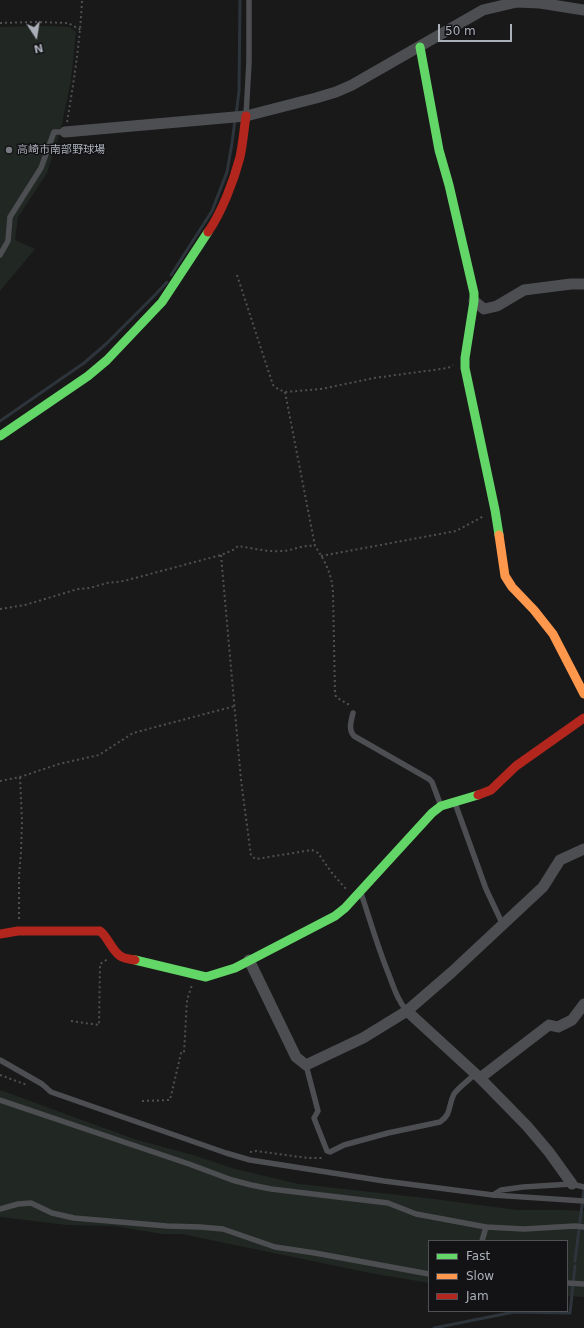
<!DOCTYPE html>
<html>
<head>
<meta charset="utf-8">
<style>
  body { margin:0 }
  #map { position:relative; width:584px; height:1328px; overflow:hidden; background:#191919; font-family:"DejaVu Sans",sans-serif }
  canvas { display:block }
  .legend { position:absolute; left:428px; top:1240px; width:140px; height:72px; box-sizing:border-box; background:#131315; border:1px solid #505157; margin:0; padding:5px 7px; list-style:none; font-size:12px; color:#abafb9 }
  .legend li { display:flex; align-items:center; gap:8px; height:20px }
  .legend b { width:20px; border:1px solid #505157 }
  .north { position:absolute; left:16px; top:16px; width:40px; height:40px; -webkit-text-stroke:3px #131315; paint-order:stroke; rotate:168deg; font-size:11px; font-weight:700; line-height:16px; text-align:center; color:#abafb9 }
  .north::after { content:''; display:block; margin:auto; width:14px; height:18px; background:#abafb9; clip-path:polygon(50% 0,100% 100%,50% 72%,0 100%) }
  .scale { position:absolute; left:438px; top:24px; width:74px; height:18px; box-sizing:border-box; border:2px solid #abafb9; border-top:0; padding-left:5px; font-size:12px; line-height:14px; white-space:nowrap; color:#abafb9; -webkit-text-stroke:3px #131315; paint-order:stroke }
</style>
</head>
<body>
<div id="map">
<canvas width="584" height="1328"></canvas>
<ul class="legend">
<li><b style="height:5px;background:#63d668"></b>Fast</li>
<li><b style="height:5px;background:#ff974d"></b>Slow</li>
<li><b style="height:5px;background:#b3261e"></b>Jam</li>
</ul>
<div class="north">N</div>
<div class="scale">50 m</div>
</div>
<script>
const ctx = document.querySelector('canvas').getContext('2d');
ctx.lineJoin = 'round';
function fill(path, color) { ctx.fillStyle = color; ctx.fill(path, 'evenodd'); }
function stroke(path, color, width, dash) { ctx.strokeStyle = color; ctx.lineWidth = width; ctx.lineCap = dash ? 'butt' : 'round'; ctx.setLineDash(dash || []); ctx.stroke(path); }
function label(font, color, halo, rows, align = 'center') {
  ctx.font = font + ' "DejaVu Sans","Noto Sans JP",sans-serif'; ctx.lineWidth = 3; ctx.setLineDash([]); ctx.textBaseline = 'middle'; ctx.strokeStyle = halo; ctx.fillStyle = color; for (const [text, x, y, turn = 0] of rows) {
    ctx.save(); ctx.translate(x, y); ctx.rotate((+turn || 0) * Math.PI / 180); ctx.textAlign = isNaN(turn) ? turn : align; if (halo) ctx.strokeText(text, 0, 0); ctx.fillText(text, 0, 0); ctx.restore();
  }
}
fill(new Path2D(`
  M47 26 69 27 76 32 71 80 61 128 47 173 18 217 15 240 35 249 0 291V27Z
  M0 1090 137 1140 193 1155 235 1169 299 1184 434 1199 517 1210H561L584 1211V1297L567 1296V1241H429V1283L370 1273 182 1234H163L114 1226 67 1225 0 1217Z`), '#212823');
stroke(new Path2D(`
  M236 115 239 91 240 0
  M171 275 212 211 227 172 232 143 235 120
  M0 421 84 363 106 344 155 295 167 282
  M575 1261 584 1190
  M434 1328 514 1312 570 1313 575 1266`), '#2d343b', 3);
stroke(new Path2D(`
  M0 23 35 22 68 23 81 30
  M67 122C74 81 80 42 82 0
  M237 275 273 385 278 389 285 392 321 389 374 378 448 368 453 365
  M285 392 315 546C325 561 332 574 333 593L335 693 336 697 351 706
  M221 555 241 780 251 856 256 859 312 850 318 853 332 873 347 890
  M321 556 456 531 484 516
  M0 609 25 605 78 589 90 588 107 583 124 581 221 555 233 550 238 546C252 548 266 552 281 551 293 551 303 544 315 546
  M0 781 20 777 59 764 99 755 133 733 235 706
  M19 919V876L21 852 22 822 20 777
  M71 1021 99 1025 100 964 108 959
  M0 1075 27 1085
  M142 1101 170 1100 181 1053H184L187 1000 192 985
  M250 1152 256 1151 308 1158H323`), '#4f5053', 2, [2, 3]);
stroke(new Path2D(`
  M246 116 249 62V0
  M0 255 8 241 10 217 41 168 54 132H65
  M353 713C351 722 348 729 354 736L429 779 432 782 441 806
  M455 803 486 889 503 925
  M361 893C370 920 378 948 389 975 394 988 398 1001 407 1011
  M0 1060 42 1084 51 1092 226 1153 250 1160 384 1181 493 1195 584 1201
  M306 1065 318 1111 314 1118 327 1151 330 1152 344 1145 388 1133 440 1122C452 1114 448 1105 454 1094 459 1087 469 1080 475 1074
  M0 1100 189 1164 232 1180 251 1185 271 1189 388 1203 416 1214 486 1227 524 1229 575 1226 584 1227
  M493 1195 501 1190 523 1187 572 1184 584 1187
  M0 1209 18 1204 31 1203 52 1213 74 1218 167 1226 200 1227 223 1229 275 1247 315 1253 429 1274
  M482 1241 486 1227
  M567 1283 584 1284`), '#4d4e52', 5.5);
stroke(new Path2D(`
  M65 132 246 116 316 98 336 92 352 85 483 10 517 2 540 3 584 10
  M474 301 484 309 497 306 524 290 571 284H584
  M249 960 296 1057 306 1065 363 1038 407 1011 452 972 543 887 560 860 584 849
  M407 1011 480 1078 527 1126 549 1152 572 1184
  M480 1078 549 1025 558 1027 572 1020 584 1004`), '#4d4e52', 11);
stroke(new Path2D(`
  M420 47 439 150 449 185 474 293V301L465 358V368L495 510 499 535
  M0 436 88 376 107 360 162 302 208 232
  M135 960 206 977 235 968 335 916 345 908 432 813 441 806 478 795`), '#63d668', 9);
stroke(new Path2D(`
  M499 535 505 576 512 587 534 610 553 634 584 694`), '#ff974d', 9);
stroke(new Path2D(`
  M208 232C222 212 234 180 240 157 243 143 244 129 246 116
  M478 795 491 790 516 766 584 718
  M0 934 18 931H100C109 938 112 952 122 957 126 959 131 959 135 960`), '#b3261e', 9);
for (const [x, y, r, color] of [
  [9,150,4,"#787a81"]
]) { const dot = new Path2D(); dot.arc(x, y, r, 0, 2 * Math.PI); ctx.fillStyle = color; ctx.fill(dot); stroke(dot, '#131315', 1.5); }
label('11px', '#abafb9', '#131315', [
  ["高崎市南部野球場",17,150]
], 'left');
</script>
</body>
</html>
